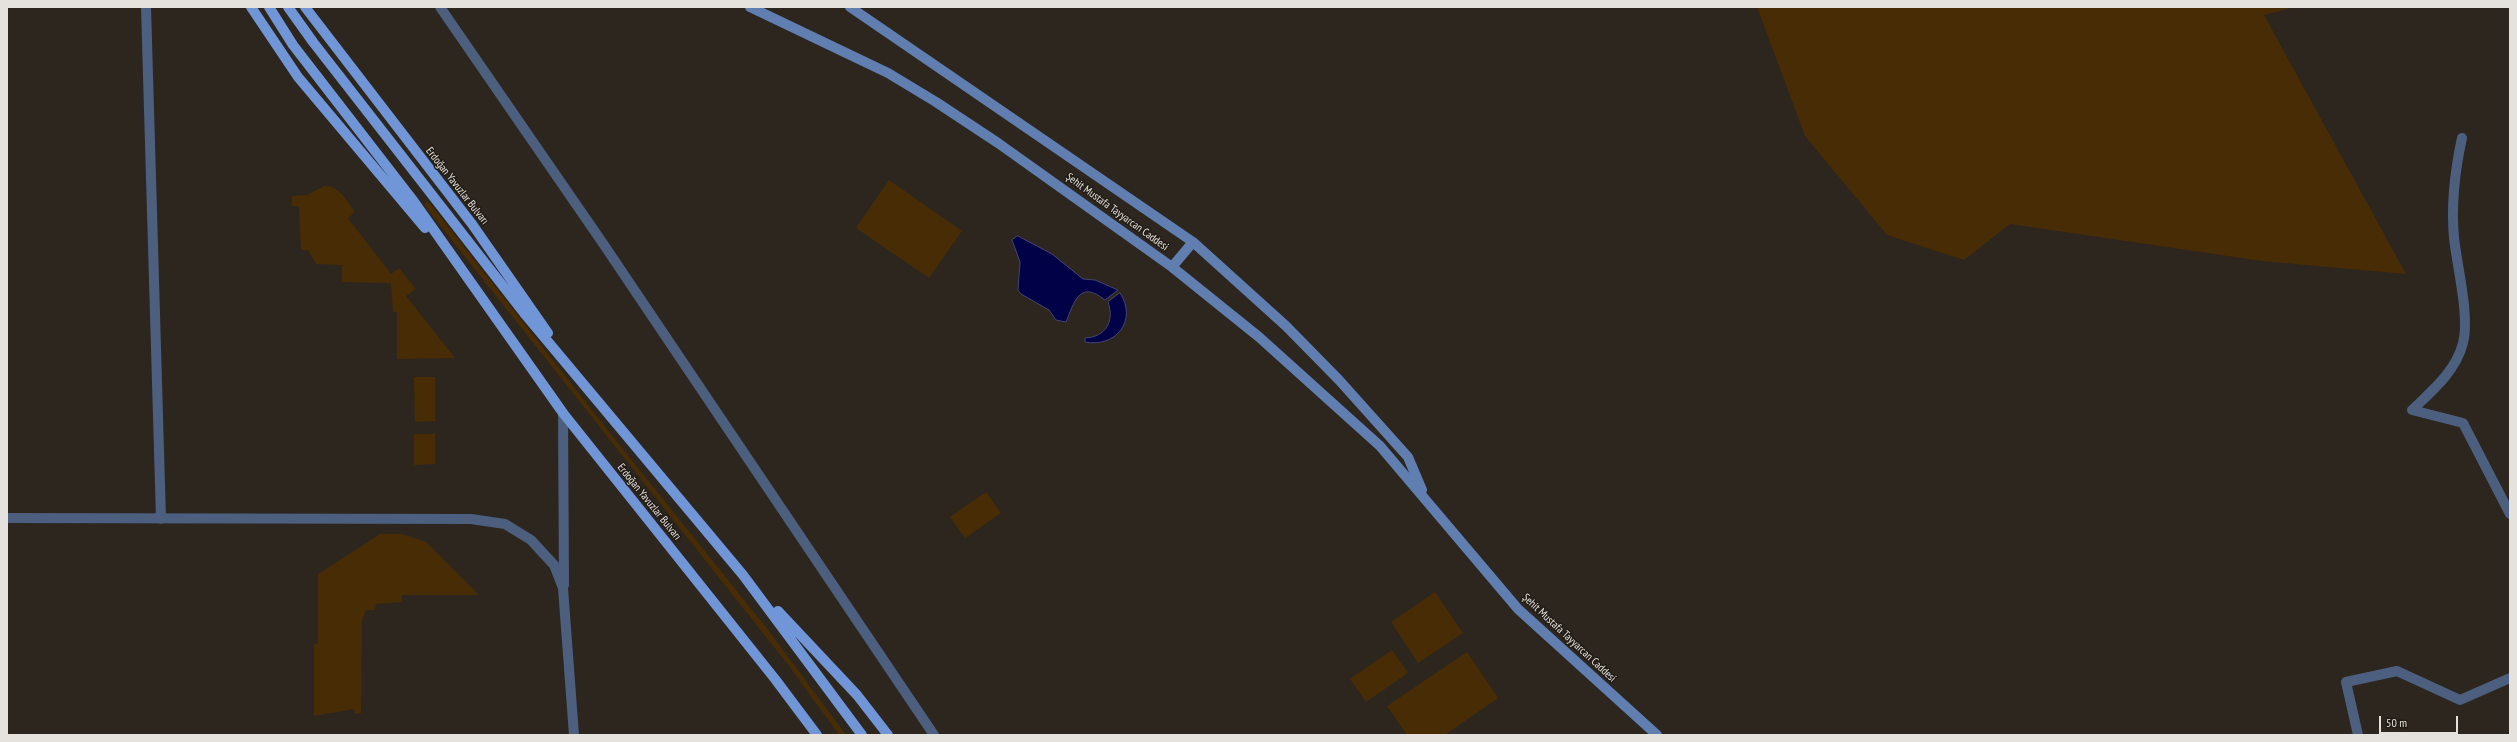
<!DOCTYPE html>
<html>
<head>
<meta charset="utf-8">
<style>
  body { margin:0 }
  #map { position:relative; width:2517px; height:742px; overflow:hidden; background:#2c261f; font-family:"PT Sans Narrow",sans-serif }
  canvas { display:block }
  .frame { position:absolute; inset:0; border:8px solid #e5e1dc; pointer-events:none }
  .scale { position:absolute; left:2379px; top:716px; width:79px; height:18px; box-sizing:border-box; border:2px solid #e5e1dc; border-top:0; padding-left:5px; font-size:12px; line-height:14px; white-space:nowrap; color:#e5e1dc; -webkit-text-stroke:3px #221c16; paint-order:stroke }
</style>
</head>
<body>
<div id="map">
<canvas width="2517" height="742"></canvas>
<div class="frame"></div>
<div class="scale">50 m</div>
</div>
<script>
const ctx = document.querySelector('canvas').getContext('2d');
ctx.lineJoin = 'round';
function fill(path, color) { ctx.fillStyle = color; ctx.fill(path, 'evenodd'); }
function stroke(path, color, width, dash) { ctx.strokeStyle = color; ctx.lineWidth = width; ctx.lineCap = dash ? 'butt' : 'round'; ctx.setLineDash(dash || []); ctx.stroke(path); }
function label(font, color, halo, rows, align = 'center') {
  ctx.font = font + ' "PT Sans Narrow",sans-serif'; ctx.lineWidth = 3; ctx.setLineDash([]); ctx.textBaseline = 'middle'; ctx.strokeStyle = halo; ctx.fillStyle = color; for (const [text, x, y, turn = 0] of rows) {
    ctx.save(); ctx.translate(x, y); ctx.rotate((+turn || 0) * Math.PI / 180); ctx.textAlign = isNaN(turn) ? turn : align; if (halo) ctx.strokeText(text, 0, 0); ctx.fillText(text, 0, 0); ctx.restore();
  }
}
fill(new Path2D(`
  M1757 7H2295L2264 15 2406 274 2262 261 2010 224 1964 260 1887 235 1805 136Z
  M889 180 962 231 929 278 856 228Z
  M324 186C339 185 347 201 355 212L348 218 391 274 399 268 416 289 406 296 455 358 397 359V312H393L391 283 342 282V265L316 264 308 250H301L299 206H292V196L307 195Z
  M428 201 610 433 769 631 846 735H839L789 666 424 205Z
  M414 377H435V421L415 422Z
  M414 434H435V464L414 465Z
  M986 492 1001 513 965 538 950 517Z
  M380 534H402L426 542 479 595H402V602L376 604 375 610H366L362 620 361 713 355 714 354 709 314 716V644H318V574Z
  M1435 592 1463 633 1418 663 1391 622Z
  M1392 650 1408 673 1366 702 1350 679Z
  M1467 652 1498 698 1445 735H1407L1387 706Z`), '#482c05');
const water = new Path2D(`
  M1018 236 1052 254 1083 279 1095 280 1118 290 1105 300C1079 279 1074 303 1066 322L1056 320 1049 310 1021 294 1018 290 1020 262 1012 240Z
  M1120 293C1138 320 1116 348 1085 342V338C1106 337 1115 321 1108 302Z`);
fill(water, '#000146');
stroke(water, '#454473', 1);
stroke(new Path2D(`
  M146 7 161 519
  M440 7 602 242 934 735
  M2462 138C2455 170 2451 205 2454 238 2457 266 2470 317 2463 343 2456 371 2432 391 2412 410L2463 423 2510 514
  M563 413 564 585
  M7 518 471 519 505 524 531 540 554 565 563 588 574 735
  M2358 735 2346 682 2397 671 2460 700 2510 678`), '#4d5f7f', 10);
stroke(new Path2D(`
  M750 7 888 73 936 102 998 143 1172 267 1259 337 1380 446 1518 609 1657 735
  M850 7 1193 242 1286 326 1339 380 1408 457 1422 490
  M1172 267 1193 242`), '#617eb1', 10);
stroke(new Path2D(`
  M251 7 298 77 425 228
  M269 7 293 45 412 199 563 413 775 679 817 735
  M288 7 313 42 524 313 743 575 862 735
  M305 7 472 224 548 333
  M778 611 857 695 888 735`), '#7196d7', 10);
label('11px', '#e5e1dc', '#221c16', [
  ["Erdoğan Yavuzlar Bulvarı",457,186,52],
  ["Şehit Mustafa Tayyarcan Caddesi",1117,212,36],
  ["Erdoğan Yavuzlar Bulvarı",649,502,51],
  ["Şehit Mustafa Tayyarcan Caddesi",1569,638,43]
]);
</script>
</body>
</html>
